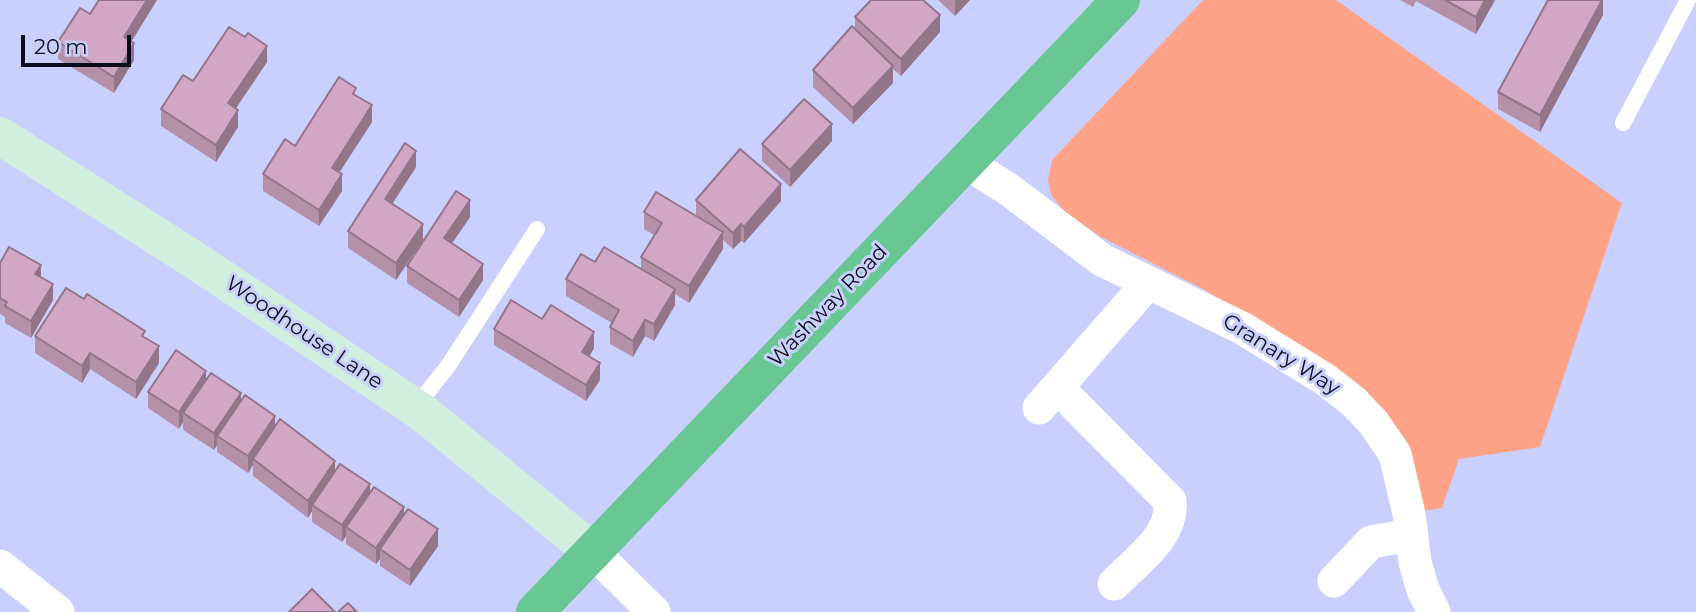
<!DOCTYPE html>
<html>
<head>
<meta charset="utf-8">
<style>
  body { margin:0 }
  #map { position:relative; width:1696px; height:612px; overflow:hidden; background:#c9d0fe; font-family:Montserrat,sans-serif }
  canvas { display:block }
  .scale { position:absolute; left:21px; top:35px; width:110px; height:32px; box-sizing:border-box; border:4px solid #0b0c1b; border-top:0; padding-left:9px; font-size:21px; line-height:24px; white-space:nowrap; color:#0b0c1b; -webkit-text-stroke:5px #c9d0fe; paint-order:stroke }
</style>
</head>
<body>
<div id="map">
<canvas width="1696" height="612"></canvas>
<div class="scale">20 m</div>
</div>
<script>
const ctx = document.querySelector('canvas').getContext('2d');
ctx.lineJoin = 'round';
function fill(path, color) { ctx.fillStyle = color; ctx.fill(path, 'evenodd'); }
function stroke(path, color, width, dash) { ctx.strokeStyle = color; ctx.lineWidth = width; ctx.lineCap = dash ? 'butt' : 'round'; ctx.setLineDash(dash || []); ctx.stroke(path); }
function label(font, color, halo, rows, align = 'center') {
  ctx.font = font + ' Montserrat,sans-serif'; ctx.lineWidth = 6; ctx.setLineDash([]); ctx.textBaseline = 'middle'; ctx.strokeStyle = halo; ctx.fillStyle = color; for (const [text, x, y, turn = 0] of rows) {
    ctx.save(); ctx.translate(x, y); ctx.rotate((+turn || 0) * Math.PI / 180); ctx.textAlign = isNaN(turn) ? turn : align; if (halo) ctx.strokeText(text, 0, 0); ctx.fillText(text, 0, 0); ctx.restore();
  }
}
fill(new Path2D(`
  M1203 0H1336L1622 203 1540 447 1459 459 1442 508 1417 512 1395 425 1293 347 1205 290 1101 237 1065 212 1051 195 1048 179 1052 160Z`), '#fea387');
stroke(new Path2D(`
  M1623 123 1688 0
  M415 408 448 366 537 229`), '#fff', 16);
stroke(new Path2D(`
  M965 162 1008 189 1102 260 1242 328 1326 380 1354 402 1373 422 1395 454 1409 514 1415 562 1423 590 1434 612
  M1058 388 1170 501C1174 536 1136 561 1114 584
  M1039 408 1148 283
  M593 552 654 612
  M0 566 58 612
  M1334 581 1371 542 1411 535`), '#fff', 33);
stroke(new Path2D(`
  M0 136 199 263 423 413 593 552`), '#d2eedf', 38);
stroke(new Path2D(`
  M535 612 1121 0`), '#69c793', 38);
fill(new Path2D(`
  M99 0H157L132 41 134 60 114 93 58 59V42L90 14Z
  M938 0H970L955 16Z
  M1400 0H1495L1476 34 1416 1 1413 7Z
  M1603 0V15L1540 132 1498 109V92Z
  M855 17 940 32 901 76 893 69V83L853 124 813 87V70L855 30Z
  M267 62 236 108 238 127 216 162 161 126V109L193 81Z
  M356 96 372 122 339 172 342 191 319 226 263 191V174L295 146Z
  M832 141 790 187 762 161V144Z
  M416 167 392 204 423 240 396 280 348 248V231Z
  M696 200 781 201 744 243 741 241 733 249 723 240V249L689 303 675 294V305L654 341 645 336 633 357 610 344V327L612 323 566 296V279L595 262 641 268V257L654 235 644 229V212L696 216Z
  M470 217 452 243 483 280 459 317 407 283V266Z
  M0 263 41 277 53 300 31 338 5 323V317L0 314Z
  M542 319 594 348 589 357 600 380 586 401 494 345V329Z
  M35 336 145 338 159 363 136 399 90 369 82 383 35 353Z
  M206 379 241 401 335 471 404 514 438 546 410 586 380 566V559L376 564 346 544V536L342 542 312 522V511L308 518 253 476V465L248 473 217 452V445L214 450 183 430V422L179 429 148 408V392Z`), '#b590a9');
fill(new Path2D(`
  M147 0H157L124 53V37Z
  M955 0H970L955 16Z
  M1485 0H1495L1476 34V17Z
  M1602 0H1603V15L1540 132V115Z
  M940 15V32L901 76V59Z
  M134 43V60L114 93V77Z
  M267 46V62L228 120V103Z
  M893 66V83L853 124V108Z
  M372 105V122L332 184V168Z
  M238 110V127L216 162V145Z
  M832 124V141L790 187V170Z
  M416 151V167L385 215V199Z
  M342 174V191L319 226V210Z
  M781 184V201L744 243V227Z
  M470 200V217L444 255V238Z
  M423 224V240L396 280V263Z
  M741 224V241L733 249V233Z
  M723 232V249L689 303V286Z
  M483 264V280L459 317V300Z
  M41 265V282L35 274Z
  M53 284V300L31 338V321Z
  M675 289V305L654 341V324Z
  M645 320V336L633 357V341Z
  M594 332V348L582 369V352Z
  M159 346V363L136 399V382Z
  M90 353V369L82 383V366Z
  M600 363V380L586 401V385Z
  M206 371V387L183 413V422L179 429V412Z
  M241 393V410L217 436V445L214 450V433Z
  M275 416V432L253 459V465L248 473V456Z
  M335 461V478L312 505V511L308 518V501Z
  M370 484V501L346 527V536L342 542V525Z
  M404 507V524L380 549V559L376 564V548Z
  M438 529V546L410 586V570Z`), '#93758a');
const building = new Path2D(`
  M99 0H147L124 37 134 43 114 77 58 42 80 8 90 14Z
  M871 0H923L940 15 901 59 855 17Z
  M1445 0H1485L1476 17Z
  M1548 0H1602L1540 115 1498 92Z
  M852 26 893 66 853 108 813 70Z
  M229 27 245 37 248 33 267 46 228 103 238 110 216 145 161 109 183 75 193 81Z
  M339 77 356 88 353 94 372 105 332 168 342 174 319 210 263 174 285 139 295 146Z
  M804 99 832 124 790 170 762 144Z
  M405 143 416 151 385 199 423 224 396 263 348 231Z
  M740 149 781 184 744 227 741 224 733 233 696 200Z
  M456 191 470 200 444 238 483 264 459 300 407 266Z
  M656 192 723 232 689 286 641 257 662 223 644 212Z
  M9 247 41 265 35 274 53 284 31 321 5 306 7 302 0 298V263Z
  M604 247 675 289 654 324 645 320 633 341 610 327 619 310 566 279 581 254 595 262Z
  M66 288 84 299 87 294 145 331 142 336 159 346 136 382 90 353 82 366 35 336Z
  M511 300 542 319 551 305 594 332 582 352 600 363 586 385 494 329Z
  M176 350 206 371 179 412 148 392Z
  M211 373 241 393 214 433 183 413Z
  M245 395 275 416 248 456 217 436Z
  M280 419 335 461 308 501 253 459Z
  M340 464 370 484 342 525 312 505Z
  M374 487 404 507 376 548 346 527Z
  M408 509 438 529 410 570 380 549Z
  M312 589 335 612H289Z
  M348 603 357 612H338Z`);
fill(building, '#d2a7c5');
stroke(building, '#93758a', 2);
label('21px', '#0b0c1b', '#c9d0fe', [
  ["Washway Road",828,306,-46],
  ["Woodhouse Lane",304,333,34],
  ["Granary Way",1281,355,32]
]);
</script>
</body>
</html>
